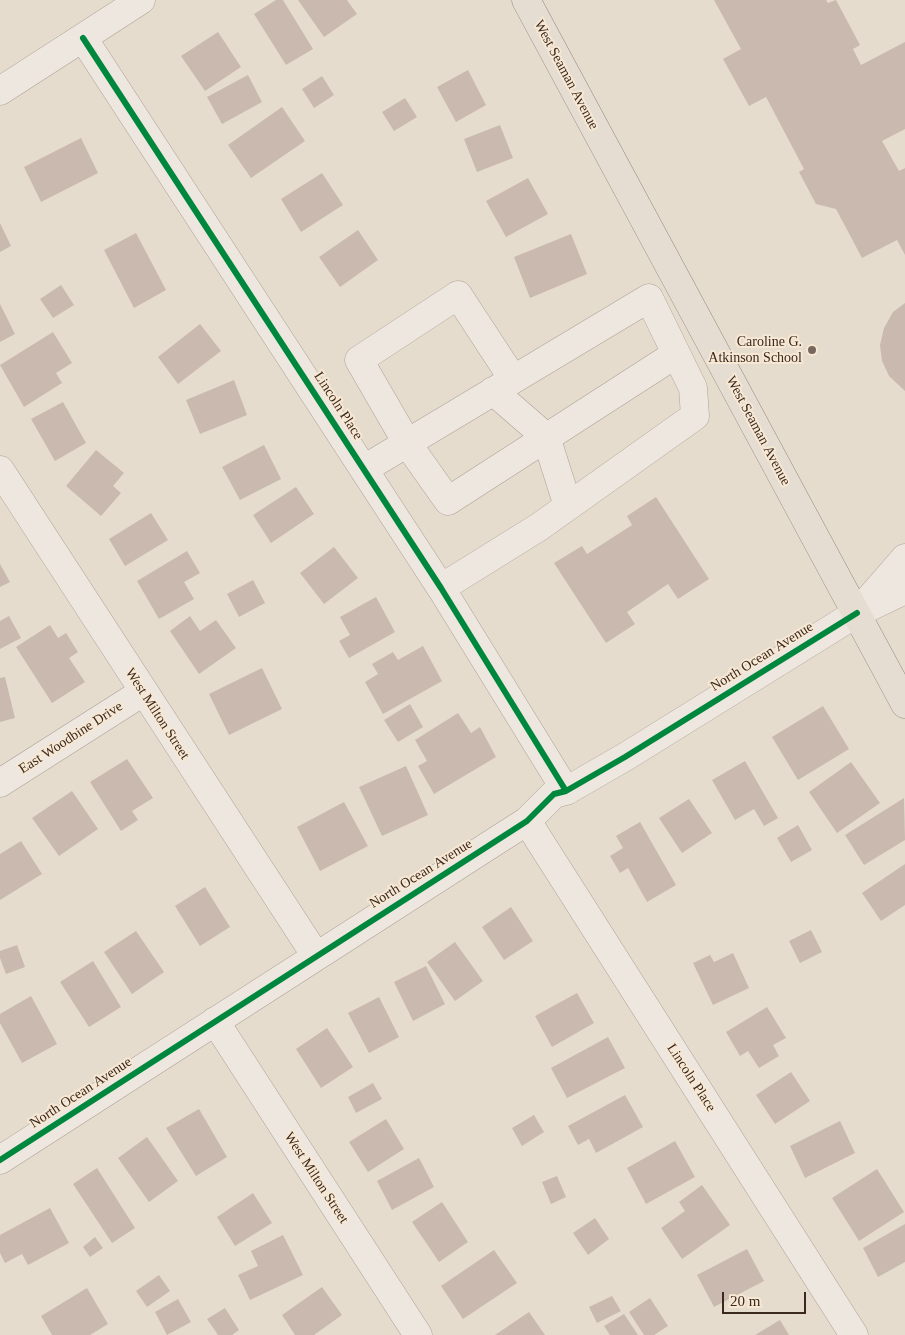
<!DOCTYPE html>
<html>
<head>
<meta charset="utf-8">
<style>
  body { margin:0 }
  #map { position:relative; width:905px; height:1335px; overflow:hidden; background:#e6dcce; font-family:Georgia,serif }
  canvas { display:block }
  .scale { position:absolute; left:722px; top:1292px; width:84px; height:22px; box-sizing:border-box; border:2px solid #3b281e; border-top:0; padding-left:6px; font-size:15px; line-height:18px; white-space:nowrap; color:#3b281e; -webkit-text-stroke:4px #f7e8d3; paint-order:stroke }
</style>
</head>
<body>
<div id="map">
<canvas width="905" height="1335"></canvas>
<div class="scale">20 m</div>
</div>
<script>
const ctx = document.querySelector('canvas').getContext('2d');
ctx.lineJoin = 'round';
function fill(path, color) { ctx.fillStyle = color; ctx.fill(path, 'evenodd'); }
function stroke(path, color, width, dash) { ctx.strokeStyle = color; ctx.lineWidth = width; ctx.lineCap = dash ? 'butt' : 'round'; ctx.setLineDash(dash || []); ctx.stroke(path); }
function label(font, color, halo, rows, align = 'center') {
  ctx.font = font + ' Georgia,serif'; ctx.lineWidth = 4; ctx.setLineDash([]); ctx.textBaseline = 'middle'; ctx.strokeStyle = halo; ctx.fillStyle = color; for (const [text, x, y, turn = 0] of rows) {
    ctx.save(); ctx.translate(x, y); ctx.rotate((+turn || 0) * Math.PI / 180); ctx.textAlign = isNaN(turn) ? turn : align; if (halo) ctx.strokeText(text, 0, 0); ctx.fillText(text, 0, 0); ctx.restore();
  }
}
fill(new Path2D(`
  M276 0H283L313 49 286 65 254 14Z
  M298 0H347L357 14 324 37Z
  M714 0H826L828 3 836 0 860 45 853 49 861 65 905 42V129L882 141 899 171 905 168V255L897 240 862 258 836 209 816 204 799 172 804 169 766 97 749 106 723 59 741 49Z
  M218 32 241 67 205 91 181 56Z
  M468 70 486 105 456 122 437 87Z
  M248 75 262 102 222 124 207 97Z
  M322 76 334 95 314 108 302 89Z
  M405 98 417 117 394 131 382 112Z
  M282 107 305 141 251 178 228 145Z
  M500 125 513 158 477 172 464 139Z
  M81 138 98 173 41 202 24 167Z
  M322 173 343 205 301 232 281 199Z
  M528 178 548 214 506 237 486 201Z
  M0 223 11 246 0 252Z
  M358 230 378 260 340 287 319 257Z
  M136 233 166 290 134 308 104 250Z
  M571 234 587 274 530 298 514 257Z
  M61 285 74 305 53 318 40 299Z
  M905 303V391L889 376 882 361 880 345 884 328 893 312Z
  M0 304 15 334 0 342Z
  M200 324 221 351 178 384 158 357Z
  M53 332 72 363 56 373 62 383 24 407 0 365Z
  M234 380 247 415 200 434 186 400Z
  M63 402 86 443 55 461 31 419Z
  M264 445 281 479 240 500 222 467Z
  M96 450 124 473 113 486 121 493 101 516 66 486Z
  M296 487 314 514 271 543 253 515Z
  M656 497 709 579 678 599 668 584 627 612 635 624 606 643 554 563 582 546 587 554 632 525 627 516Z
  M151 513 168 540 125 566 109 539Z
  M334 547 358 578 324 604 300 573Z
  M187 551 200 573 184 582 194 599 159 619 137 581Z
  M0 564 10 582 0 587Z
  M253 580 265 603 239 617 227 594Z
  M376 597 395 632 349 658 339 641 350 635 340 617Z
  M9 616 21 638 0 649V621Z
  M190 616 200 631 216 620 236 648 199 674 170 631Z
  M50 625 58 638 66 633 78 652 69 658 85 682 52 703 16 647Z
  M423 646 442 681 383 714 365 682 378 674 372 664 393 652 398 660Z
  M262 668 282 709 229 735 209 694Z
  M5 677 15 718 0 722V678Z
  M410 704 423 727 398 742 384 720Z
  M823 706 849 749 798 780 772 737Z
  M458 713 471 733 480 727 496 757 434 794 418 766 427 761 415 740Z
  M127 759 153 798 132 811 138 820 121 831 90 782Z
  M745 761 778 818 764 826 754 809 735 820 712 780Z
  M851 762 880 803 837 833 809 792Z
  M406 766 428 815 382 836 359 787Z
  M72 791 98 829 59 856 32 818Z
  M904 798 905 840 864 865 845 835Z
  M689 799 712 833 682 853 659 818Z
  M344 802 368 846 320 871 297 827Z
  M640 822 676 885 647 902 628 868 620 873 610 856 623 848 616 836Z
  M798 825 812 850 791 862 777 838Z
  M21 841 42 874 0 900V854Z
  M905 864V905L881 921 862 893Z
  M205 887 230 927 200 946 175 906Z
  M511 907 533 941 504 960 482 927Z
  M811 930 822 952 800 963 789 941Z
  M136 931 164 972 132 994 104 952Z
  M455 942 483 981 455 1001 427 962Z
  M17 945 25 967 6 974 0 958V951Z
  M733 953 749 988 713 1005 693 963 710 955 714 962Z
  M93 961 121 1007 89 1027 60 982Z
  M426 966 445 1004 413 1021 394 982Z
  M577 993 594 1023 552 1047 535 1016Z
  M31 996 57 1044 22 1063 0 1023V1014Z
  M379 997 399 1037 369 1053 348 1013Z
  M767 1007 786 1038 773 1045 779 1056 759 1068 748 1051 740 1056 726 1032Z
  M327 1028 353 1067 321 1088 296 1049Z
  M608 1037 625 1068 567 1098 551 1068Z
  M791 1072 810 1101 775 1124 756 1095Z
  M373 1083 382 1099 356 1113 348 1097Z
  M625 1095 643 1127 596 1153 589 1139 578 1145 568 1126Z
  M199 1109 227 1157 196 1176 166 1128Z
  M534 1115 544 1132 522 1146 512 1128Z
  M386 1119 404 1149 368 1172 349 1142Z
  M840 1121 855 1153 805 1178 790 1146Z
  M147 1137 178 1181 149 1202 118 1158Z
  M675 1141 695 1177 646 1204 627 1168Z
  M419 1158 434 1187 392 1210 377 1181Z
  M97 1168 135 1228 112 1243 73 1184Z
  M877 1169 904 1212 859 1241 832 1198Z
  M557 1176 566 1197 551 1204 542 1182Z
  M702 1185 730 1225 682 1259 661 1228 685 1211 679 1202Z
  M253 1193 272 1223 235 1246 217 1217Z
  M442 1202 468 1242 439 1262 412 1222Z
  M50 1208 69 1243 28 1265 22 1254 5 1263 0 1253V1235Z
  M595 1218 609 1239 588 1255 573 1233Z
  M905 1224V1262L878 1277 863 1248Z
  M283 1235 303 1275 250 1300 238 1275 258 1266 251 1251Z
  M95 1237 103 1248 90 1257 83 1247Z
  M747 1249 764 1281 714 1307 697 1275Z
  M494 1250 517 1283 463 1319 441 1286Z
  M159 1275 170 1291 147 1307 136 1291Z
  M322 1287 342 1315 314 1335H295L282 1315Z
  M87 1288 108 1324 90 1335H52L41 1316Z
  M612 1296 621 1311 597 1323 589 1307Z
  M650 1298 668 1326 654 1335H644L629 1312Z
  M178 1299 191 1322 167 1335 155 1312Z
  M225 1308 239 1330 232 1335H218L207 1319Z
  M529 1312 545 1335H495Z
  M624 1314 638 1335H610L604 1326Z
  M780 1320 789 1335H755Z`), '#cab9ae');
const minor = new Path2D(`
  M83 38 441 588 566 791
  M0 91 141 0
  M513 379 458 295 359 360 407 443 448 501 676 354
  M493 391 546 437 568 506
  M364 469 649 298 693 388 695 416 539 527 441 588
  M0 470 316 956
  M864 605 905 558
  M0 783 143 692
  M527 821 854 1335
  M215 1021 418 1335
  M0 1160 527 821 554 794 566 791 625 757 857 613 905 590`);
const major = new Path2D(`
  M526 0 905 704`);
stroke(minor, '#aba196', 29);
stroke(major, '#91877d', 29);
stroke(minor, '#eee7df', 28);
stroke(major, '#e5ddd1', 28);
stroke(new Path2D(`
  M83 38 441 588 566 791
  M0 1160 527 821 554 794 566 791 625 757 857 613`), '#00873e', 6);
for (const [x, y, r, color] of [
  [812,350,5,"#77675c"]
]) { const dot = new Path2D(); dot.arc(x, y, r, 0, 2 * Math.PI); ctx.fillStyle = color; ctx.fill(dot); stroke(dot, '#f7e8d3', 2); }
label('14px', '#3b281e', '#f7e8d3', [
  ["West Seaman Avenue",566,75,62],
  ["Lincoln Place",338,406,57],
  ["West Seaman Avenue",758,431,62],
  ["North Ocean Avenue",762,657,-32],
  ["West Milton Street",157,714,57],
  ["East Woodbine Drive",71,738,-33],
  ["North Ocean Avenue",421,874,-32],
  ["Lincoln Place",691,1078,57],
  ["North Ocean Avenue",81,1093,-33],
  ["West Milton Street",316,1178,57]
]);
label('14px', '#3b281e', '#f7e8d3', [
  ["Caroline G.",802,342],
  ["Atkinson School",802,358]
], 'right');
</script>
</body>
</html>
